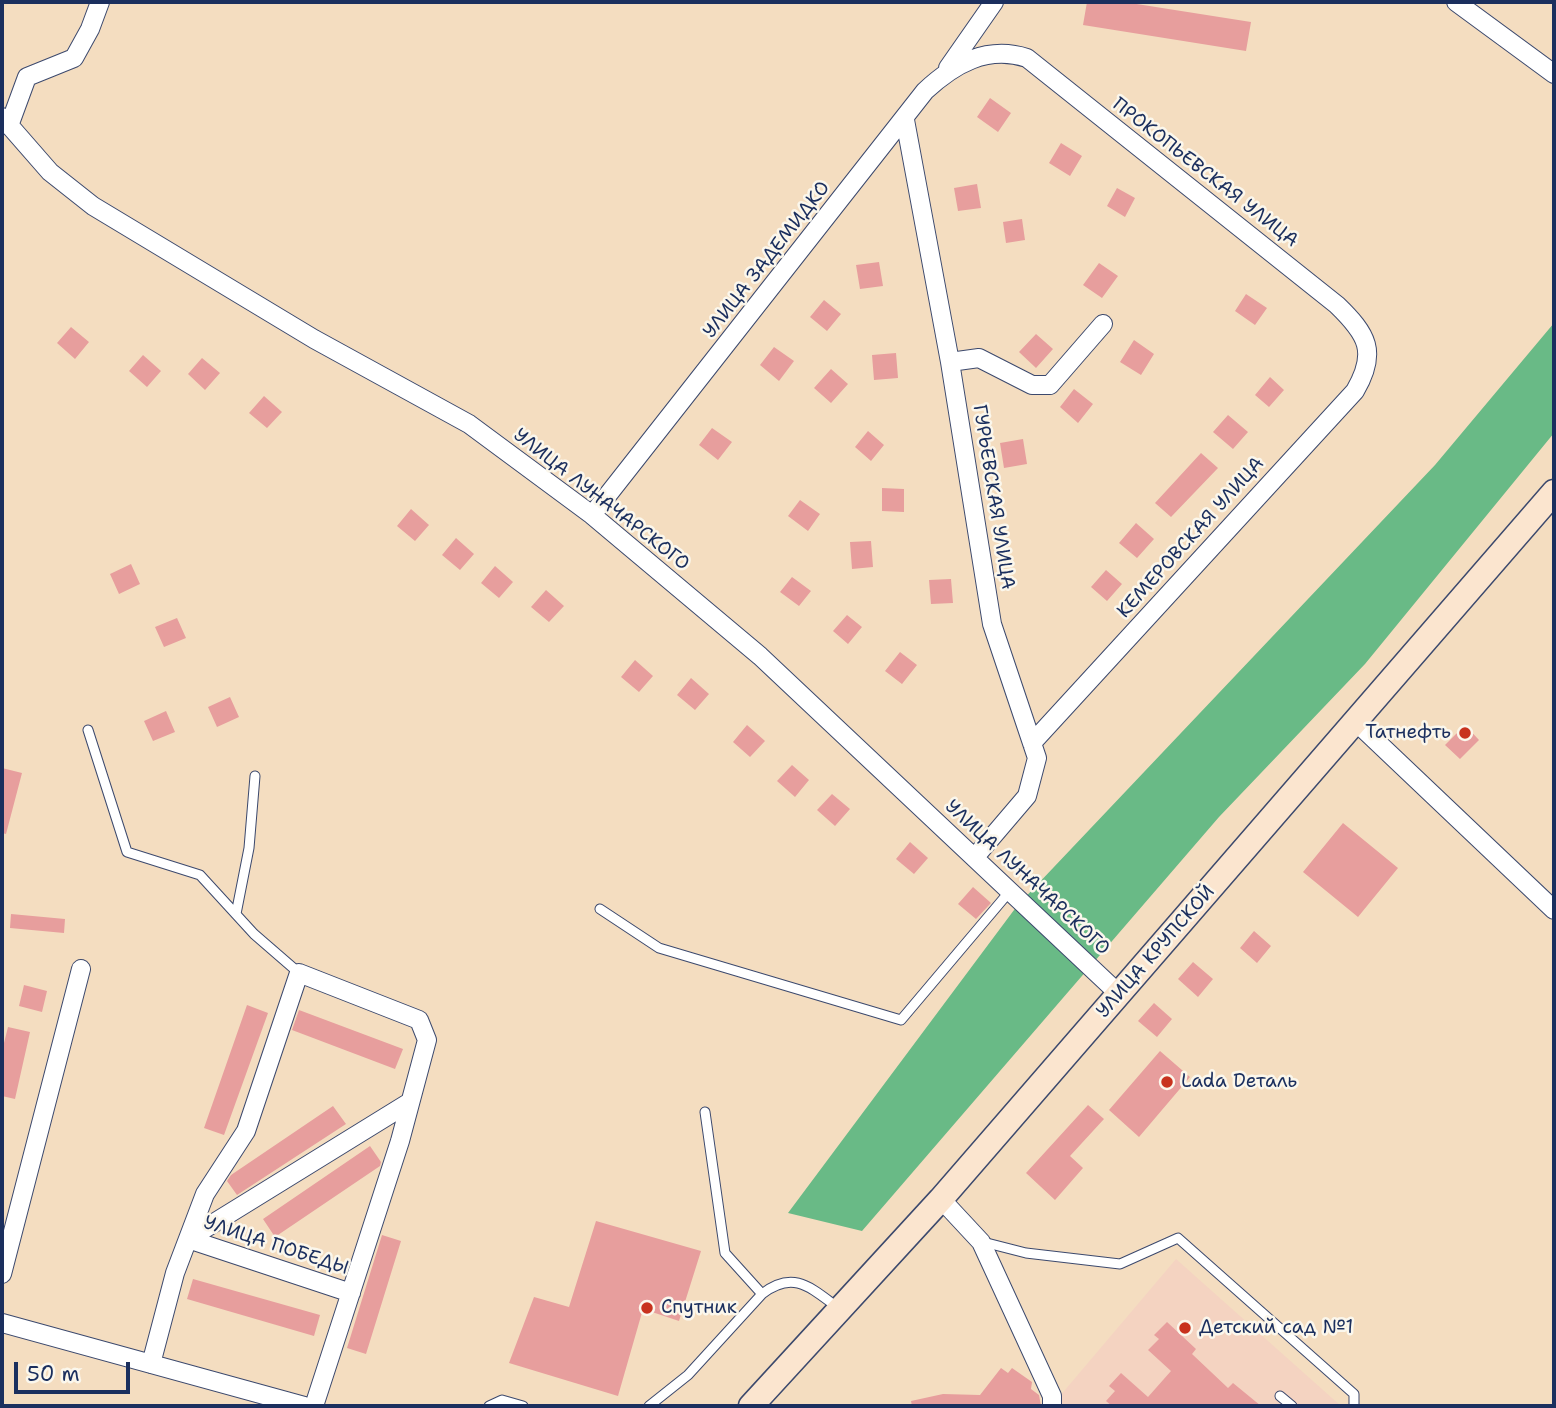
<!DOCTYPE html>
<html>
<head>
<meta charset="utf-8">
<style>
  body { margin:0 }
  #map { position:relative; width:1556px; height:1408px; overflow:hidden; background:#f4ddc0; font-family:"Shantell Sans",sans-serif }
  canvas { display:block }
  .frame { position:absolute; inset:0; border:4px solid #1b2f5e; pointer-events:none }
  .scale { position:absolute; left:14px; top:1362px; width:116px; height:32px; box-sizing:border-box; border:4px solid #1b2f5e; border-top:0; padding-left:9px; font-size:21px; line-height:24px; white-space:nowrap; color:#1b2f5e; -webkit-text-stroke:5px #fbf7ec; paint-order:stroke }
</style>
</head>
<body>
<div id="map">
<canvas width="1556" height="1408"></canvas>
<div class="frame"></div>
<div class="scale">50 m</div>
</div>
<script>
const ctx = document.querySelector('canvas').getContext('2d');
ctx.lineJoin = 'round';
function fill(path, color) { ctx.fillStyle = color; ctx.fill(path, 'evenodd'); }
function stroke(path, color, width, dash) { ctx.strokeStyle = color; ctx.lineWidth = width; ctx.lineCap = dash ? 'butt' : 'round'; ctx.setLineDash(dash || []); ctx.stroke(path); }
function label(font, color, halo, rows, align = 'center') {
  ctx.font = font + ' "Shantell Sans",sans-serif'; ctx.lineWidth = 5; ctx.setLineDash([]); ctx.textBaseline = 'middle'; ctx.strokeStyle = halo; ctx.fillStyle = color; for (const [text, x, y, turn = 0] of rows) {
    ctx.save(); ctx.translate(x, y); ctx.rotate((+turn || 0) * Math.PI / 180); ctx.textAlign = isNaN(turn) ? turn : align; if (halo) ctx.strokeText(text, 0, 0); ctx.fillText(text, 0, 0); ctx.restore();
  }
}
fill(new Path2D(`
  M1176 1259 1341 1406H1059V1397Z`), '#f4d3c1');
fill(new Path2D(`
  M1554 323V433L1365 664 1219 817 862 1231 788 1213 1017 906 1435 465Z`), '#69ba86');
fill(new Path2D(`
  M1087 2H1124L1251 22 1246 51 1083 25Z
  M990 98 1011 113 998 132 977 117Z
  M1061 143 1082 156 1070 176 1049 163Z
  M977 184 981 208 958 211 954 188Z
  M1117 188 1135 198 1125 217 1107 206Z
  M1022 219 1025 240 1006 243 1003 222Z
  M879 262 883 286 860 289 856 265Z
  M1099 263 1118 276 1102 298 1083 285Z
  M1246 294 1267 308 1255 325 1235 311Z
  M824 300 841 314 827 331 810 317Z
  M71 327 89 342 75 359 57 343Z
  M1036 334 1053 349 1036 368 1019 352Z
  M1134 340 1154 354 1141 375 1120 362Z
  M774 347 794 361 779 381 760 365Z
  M896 353 898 378 874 380 872 355Z
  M143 355 161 371 147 387 129 371Z
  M202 358 220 373 205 390 188 374Z
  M831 369 848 384 831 403 814 388Z
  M1270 377 1284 390 1269 407 1255 395Z
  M1074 389 1093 404 1078 423 1060 407Z
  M264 396 282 412 267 428 249 413Z
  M1228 415 1248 432 1233 449 1213 432Z
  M712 428 732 442 718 460 699 445Z
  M868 431 884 445 871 461 855 447Z
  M1023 439 1027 464 1004 468 1000 443Z
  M1201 453 1218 468 1171 517 1155 503Z
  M882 488 904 489V512L882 511Z
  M800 500 820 514 808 531 788 516Z
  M411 509 429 525 415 541 397 526Z
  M1136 523 1154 539 1137 558 1119 543Z
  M456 538 474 554 460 570 442 555Z
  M871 541 873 567 852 569 850 542Z
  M131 564 140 584 119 594 110 574Z
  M495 566 513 582 499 598 481 583Z
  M1106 570 1122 584 1107 601 1091 587Z
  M792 577 811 591 799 606 780 592Z
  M951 579 953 603 931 604 929 580Z
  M546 590 564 606 549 622 531 607Z
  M847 615 862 627 848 644 833 631Z
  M177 618 186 638 164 647 155 627Z
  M900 652 917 665 902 684 885 671Z
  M635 660 653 676 639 692 621 677Z
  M691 678 709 694 695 710 677 695Z
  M230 697 239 717 217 727 208 707Z
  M166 711 175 732 153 741 144 721Z
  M747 725 765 741 750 757 733 742Z
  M1465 725 1479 740 1460 759 1445 745Z
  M792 765 809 780 795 797 777 781Z
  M2 768 22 773 6 834 2 833Z
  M832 794 850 809 835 826 817 810Z
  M1343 823 1398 868 1358 917 1303 872Z
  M910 842 928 858 914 874 896 859Z
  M973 887 991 903 976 919 958 904Z
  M11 914 65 919 64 933 10 928Z
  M1254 931 1271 946 1257 963 1240 948Z
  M1193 962 1213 979 1198 997 1178 979Z
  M24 985 47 991 42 1012 19 1006Z
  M1154 1003 1172 1019 1157 1037 1138 1021Z
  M247 1005 268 1013 224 1135 204 1128Z
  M299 1010 403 1049 395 1069 292 1030Z
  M8 1027 30 1032 15 1099 2 1096V1051Z
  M1160 1051 1190 1077 1139 1137 1109 1110Z
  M1088 1105 1104 1119 1070 1156 1083 1168 1055 1200 1026 1173Z
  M333 1106 346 1124 237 1195 227 1181 231 1175Z
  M370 1146 381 1162 380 1166 275 1237 263 1219Z
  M596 1221 701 1251 679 1321 643 1309 618 1396 509 1363 534 1297 569 1307Z
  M382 1235 401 1241 366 1354 347 1348Z
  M193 1279 320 1315 314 1336 187 1299Z
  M1167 1322 1196 1349 1192 1354 1228 1388 1233 1383 1261 1406H1112L1106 1401 1115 1391 1109 1386 1121 1373 1148 1397 1171 1371 1148 1350 1159 1339 1154 1335Z
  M1001 1368 1008 1373 1012 1368 1032 1382 1031 1389 1039 1395 1041 1406H912L911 1401 943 1394 980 1395Z`), '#e79e9d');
const lane = new Path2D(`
  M88 730 127 852 200 875 254 934 299 973
  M600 909 659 948 901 1020 1010 891
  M236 914 249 848 255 776
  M705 1112 725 1253 762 1294
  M983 1242 1026 1253 1120 1264 1178 1238 1354 1394V1406
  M1280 1396 1292 1406
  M489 1406 502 1400 523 1406
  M649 1406 688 1375 762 1294C793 1270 810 1287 837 1307`);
const street = new Path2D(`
  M1456 2 1554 74
  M948 68 994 2
  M2 117 50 172 93 206 314 339 469 424 592 515 760 656 1119 994
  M905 120 950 362 992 624 1037 758 1027 796 975 857
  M9 126 27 77 74 58 90 29 100 2
  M950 362 979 358 1032 385H1050L1103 324
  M592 515 925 91C954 64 987 45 1027 58L1337 305C1367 334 1378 352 1355 391L1032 743
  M1355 721 1554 910
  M941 1199 981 1242 1052 1396V1406
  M188 1239 410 1102
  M188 1239 351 1293
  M2 1274 81 969
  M2 1323 304 1406
  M151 1364 175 1273 205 1194 246 1131 299 973 419 1020 427 1040 400 1141 314 1406`);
const secondary = new Path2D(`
  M751 1406 941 1199 1554 492`);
stroke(lane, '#3c496d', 11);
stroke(street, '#3c496d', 20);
stroke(secondary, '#3c496d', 27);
stroke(lane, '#fff', 9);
stroke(street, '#fff', 18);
stroke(secondary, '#fbe5cf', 24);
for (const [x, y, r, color] of [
  [1465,733,7,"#c8321e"],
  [1167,1082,7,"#c8321e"],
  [647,1308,7,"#c8321e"],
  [1185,1328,7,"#c8321e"]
]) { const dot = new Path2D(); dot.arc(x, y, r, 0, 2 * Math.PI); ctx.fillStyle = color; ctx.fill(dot); stroke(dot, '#fbf7ec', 2.5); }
label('19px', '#1b2f5e', '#fbf7ec', [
  ["ПРОКОПЬЕВСКАЯ УЛИЦА",1205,173,38],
  ["УЛИЦА ЗАДЕМИДКО",767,260,-52],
  ["ГУРЬЕВСКАЯ УЛИЦА",993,497,81],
  ["УЛИЦА ЛУНАЧАРСКОГО",601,500,38],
  ["КЕМЕРОВСКАЯ УЛИЦА",1191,538,-48],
  ["УЛИЦА ЛУНАЧАРСКОГО",1027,878,43],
  ["УЛИЦА КРУПСКОЙ",1156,952,-49],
  ["УЛИЦА ПОБЕДЫ",276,1246,18]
]);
label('19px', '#1b2f5e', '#fbf7ec', [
  ["Татнефть",1451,733,"right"],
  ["Lada Dеталь",1181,1082],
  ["Спутник",661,1308],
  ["Детский сад №1",1199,1328]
], 'left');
</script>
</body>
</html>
